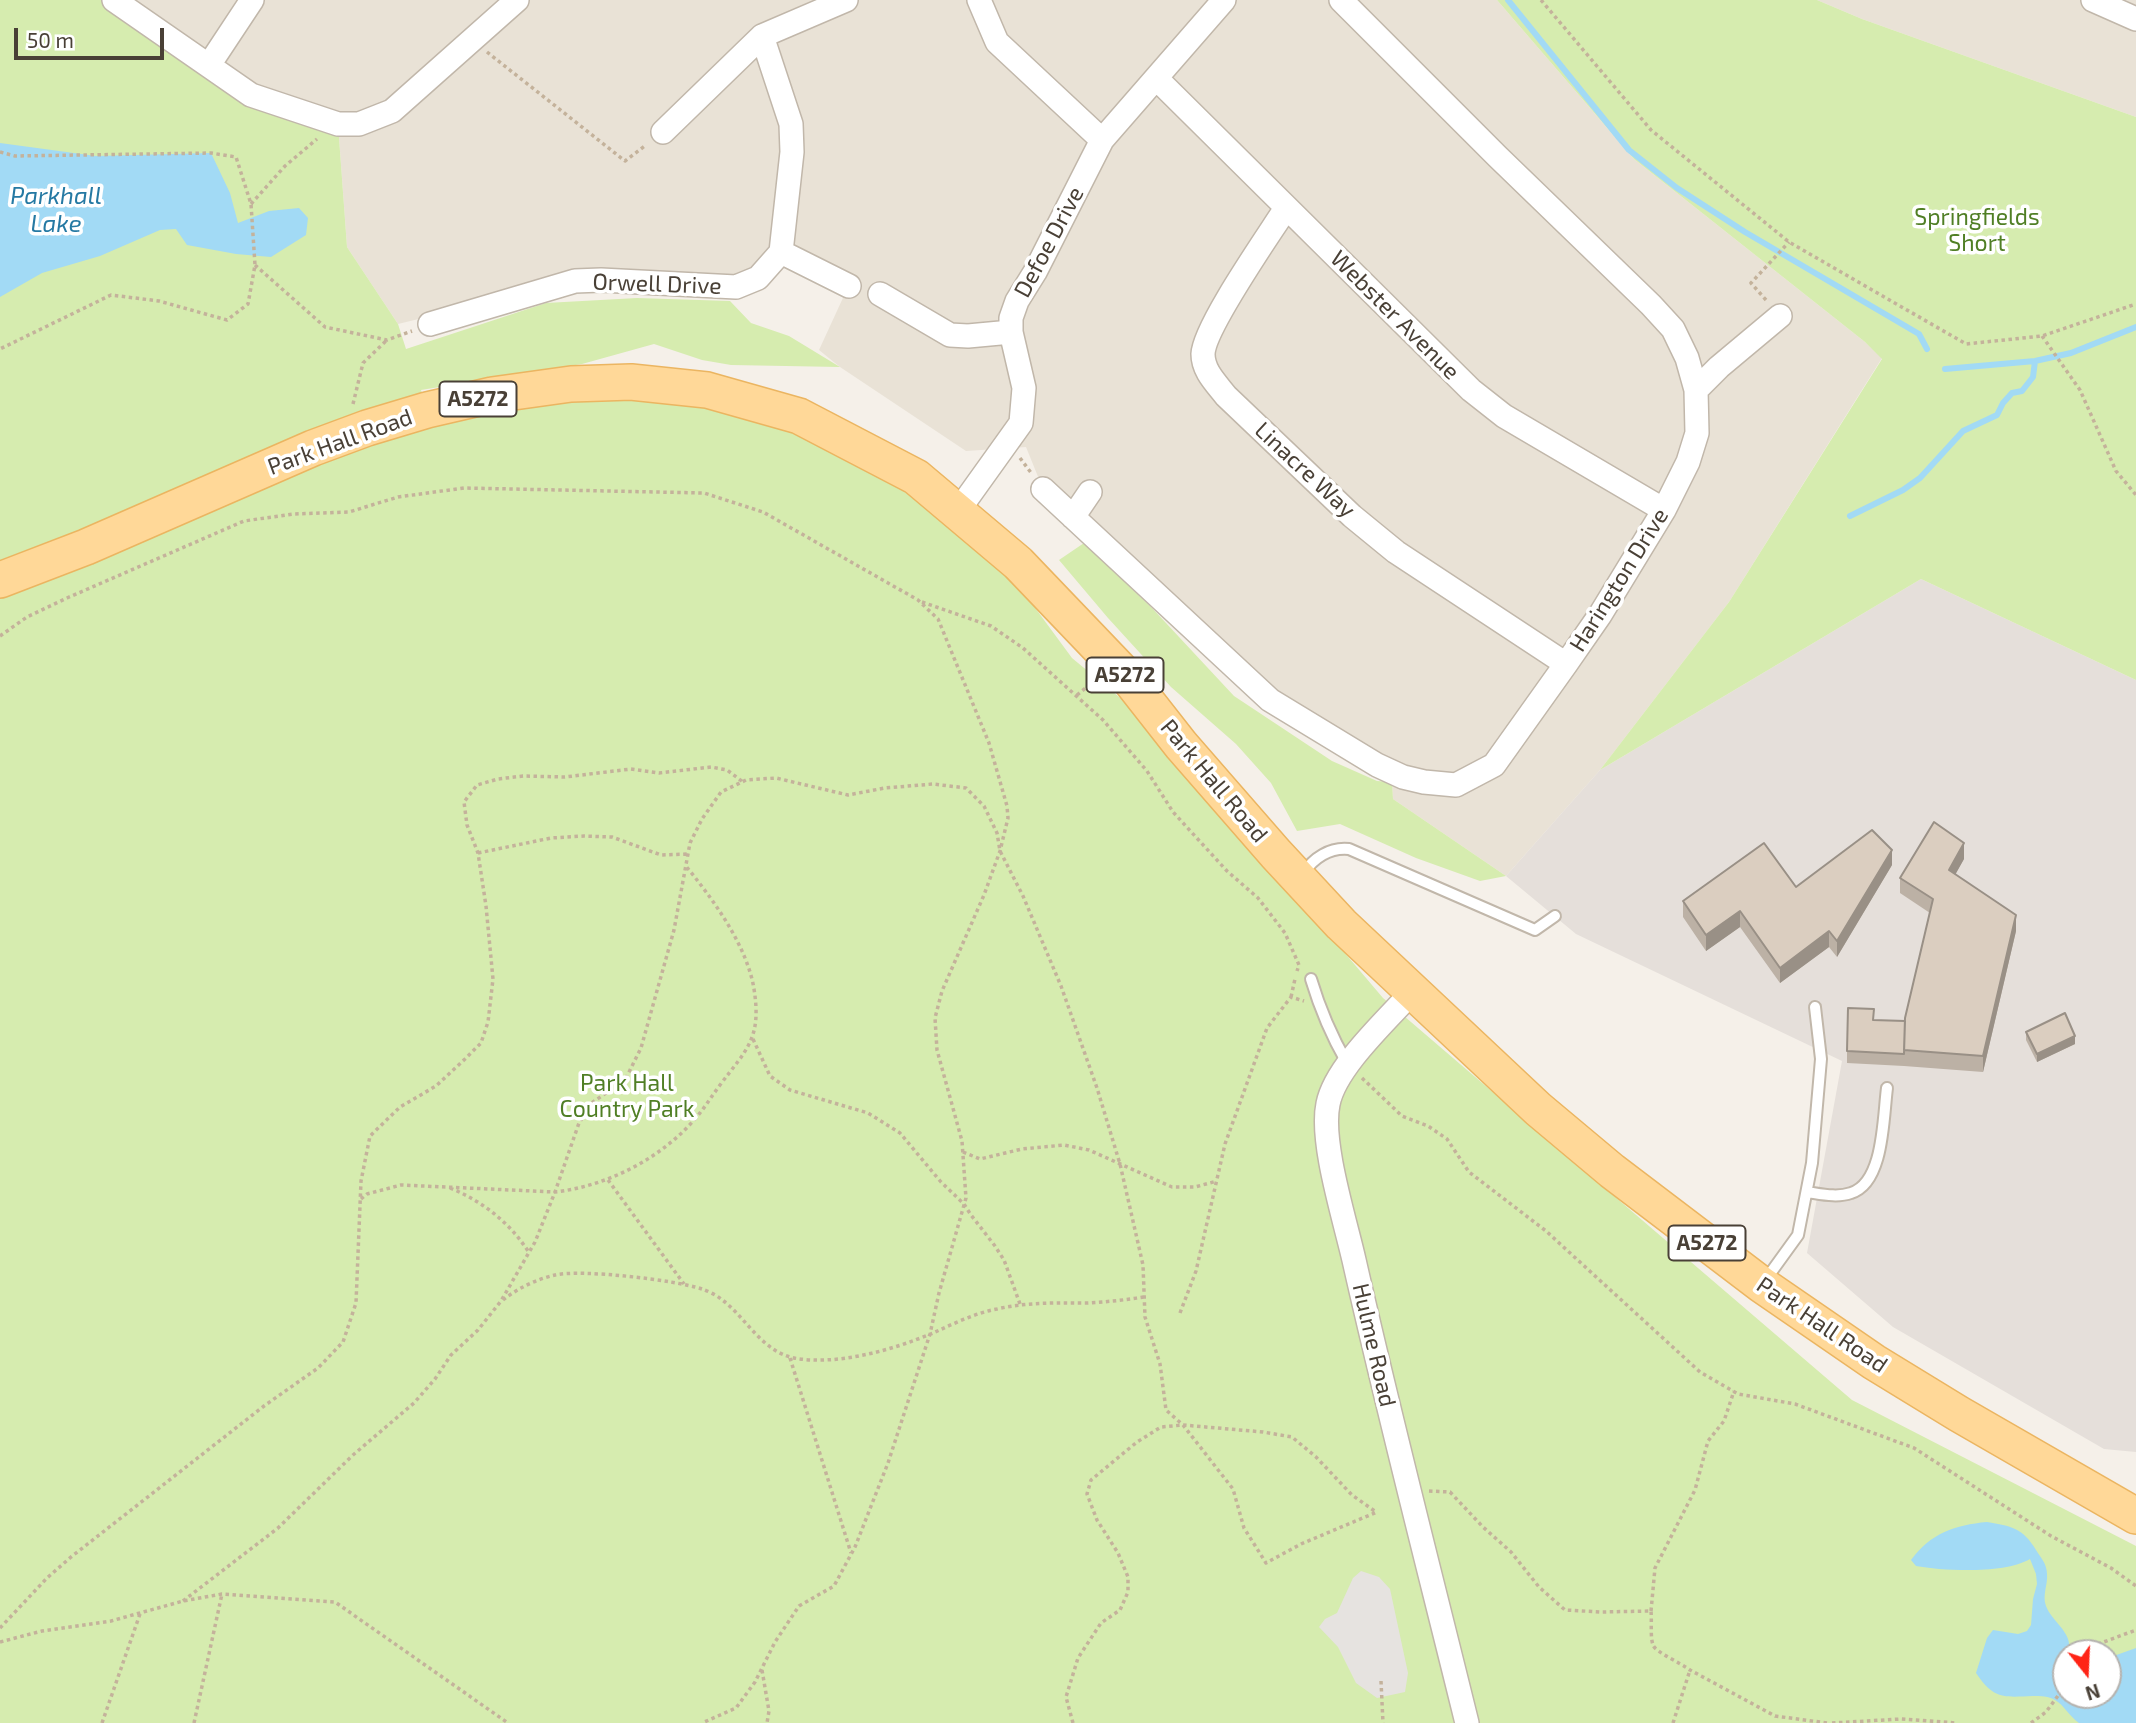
<!DOCTYPE html>
<html>
<head>
<meta charset="utf-8">
<style>
  body { margin:0 }
  #map { position:relative; width:2136px; height:1723px; overflow:hidden; background:#f5f0e9; font-family:"Exo 2",sans-serif }
  canvas { display:block }
  .north { position:absolute; left:2052px; top:1639px; width:70px; height:70px; box-sizing:border-box; background:#fff; border:2px solid #b6b3af; border-radius:50%; rotate:162deg; font-size:19px; font-weight:700; line-height:28px; text-align:center; color:#494036 }
  .north::after { content:''; display:block; margin:auto; width:24px; height:32px; background:#ff2416; clip-path:polygon(50% 0,100% 100%,50% 72%,0 100%) }
  .scale { position:absolute; left:14px; top:28px; width:150px; height:32px; box-sizing:border-box; border:4px solid #494036; border-top:0; padding-left:9px; font-size:21px; line-height:24px; white-space:nowrap; color:#494036; -webkit-text-stroke:5px #fff; paint-order:stroke }
</style>
</head>
<body>
<div id="map">
<canvas width="2136" height="1723"></canvas>
<div class="north">N</div>
<div class="scale">50 m</div>
</div>
<script>
const ctx = document.querySelector('canvas').getContext('2d');
ctx.lineJoin = 'round';
function fill(path, color) { ctx.fillStyle = color; ctx.fill(path, 'evenodd'); }
function stroke(path, color, width, dash) { ctx.strokeStyle = color; ctx.lineWidth = width; ctx.lineCap = dash ? 'butt' : 'round'; ctx.setLineDash(dash || []); ctx.stroke(path); }
function label(font, color, halo, rows, align = 'center') {
  ctx.font = font + ' "Exo 2",sans-serif'; ctx.lineWidth = 7; ctx.setLineDash([]); ctx.textBaseline = 'middle'; ctx.strokeStyle = halo; ctx.fillStyle = color; for (const [text, x, y, turn = 0] of rows) {
    ctx.save(); ctx.translate(x, y); ctx.rotate((+turn || 0) * Math.PI / 180); ctx.textAlign = isNaN(turn) ? turn : align; if (halo) ctx.strokeText(text, 0, 0); ctx.fillText(text, 0, 0); ctx.restore();
  }
}
fill(new Path2D(`
  M114 0H1497L1634 159 1865 342 1882 358 1729 602 1600 770 1506 876 1393 799 1392 782 1316 728 1043 489 1026 447 966 451 840 367 819 350 848 287 813 268H772L708 286 550 287 398 324 347 247 338 124 251 95Z
  M1817 0H2136V117L1862 19Z`), '#e9e2d6');
fill(new Path2D(`
  M1921 579 2136 680V1452L2104 1449 1893 1327 1807 1253 1842 1061 1576 934 1506 876 1600 770Z`), '#e5dfda');
fill(new Path2D(`
  M0 0H114L251 95 338 124 347 247 398 324 406 349 546 303 637 298 730 301 751 323 789 336 840 367 731 365 702 360 654 344 582 364 421 390 427 410 0 580Z
  M1497 0H1817L1862 19 2136 117V680L1921 579 1600 770 1729 602 1882 359 1865 342 1634 159Z
  M617 396 753 413 873 469 959 530 1019 586 1072 658 1148 721 1383 998 1852 1400 2136 1546V1723H0V599L102 558 319 458 451 419 538 401ZM2066 1653H2108V1695H2066Z
  M1084 543 1152 608 1234 696 1332 761 1377 781 1392 782 1393 799 1506 876 1480 881 1416 858 1340 824 1297 831 1271 783 1236 744 1171 687 1108 618 1059 560Z`), '#d6ecaf');
fill(new Path2D(`
  M1361 1571 1379 1577 1390 1589 1408 1673 1405 1692 1377 1698 1356 1683 1338 1647 1319 1627 1325 1619 1337 1613 1353 1578Z`), '#e6e3e0');
fill(new Path2D(`
  M0 143 96 156 211 153 230 193 238 223 269 211 299 208 308 218 306 235 271 257 236 254 187 245 176 229 160 230 100 256 42 273 0 297Z
  M1987 1522C2011 1526 2023 1528 2036 1550 2041 1558 2047 1564 2047 1574 2048 1585 2042 1595 2046 1606 2051 1620 2071 1632 2069 1647 2068 1664 2053 1669 2059 1691L2066 1692V1695H2108V1658L2136 1648V1723H2079C2070 1717 2064 1705 2055 1700 2049 1696 2040 1696 2033 1696 2004 1697 1994 1700 1976 1673L1987 1638 1993 1630 2018 1634 2027 1631 2031 1625 2033 1599 2037 1584 2036 1574 2030 1559C2005 1574 1944 1571 1916 1566L1911 1560C1931 1533 1955 1525 1987 1522Z`), '#a2daf5');
stroke(new Path2D(`
  M1508 0 1629 150 1677 188 1745 232 1919 334 1927 349
  M1945 369 2035 361 2071 353 2136 327
  M1850 516 1903 490 1920 478 1963 431 1997 415 2003 403 2012 393 2022 391 2033 377 2035 361`), '#a2daf5', 6);
const service = new Path2D(`
  M1303 874C1313 858 1330 847 1349 849L1535 930 1555 916
  M1311 979C1320 1009 1332 1037 1347 1063
  M1807 1192C1821 1194 1837 1198 1851 1193 1884 1183 1883 1118 1887 1088
  M1764 1282 1798 1235 1812 1163 1821 1059 1815 1007`);
const minor = new Path2D(`
  M114 0 251 95 338 124H359L392 111 517 0
  M979 0 997 42 1102 140
  M2093 0 2136 19
  M209 65 252 0
  M1157 79 1471 390 1504 416 1664 510
  M663 132 762 36 846 0
  M1286 208C1269 235 1204 327 1203 354 1203 371 1216 383 1226 396L1352 516 1396 552 1566 664
  M781 252 849 286
  M880 294 950 335 968 336 1011 332
  M430 324 575 281 601 280 736 287 758 278 781 252 792 152 791 124 762 36
  M1696 390 1719 367 1780 316
  M1043 489 1270 700 1377 765 1403 777 1424 782 1456 785 1494 765 1566 664 1600 615 1664 510 1688 462 1697 433 1696 390 1687 358 1673 329 1651 305 1498 157 1341 0
  M958 511 1021 423 1024 388 1011 332V318L1017 301 1035 272 1102 140 1224 0
  M1073 517 1090 492
  M1413 991C1388 1019 1335 1067 1328 1104 1320 1142 1345 1220 1354 1260 1389 1415 1429 1569 1467 1723`);
const primary = new Path2D(`
  M0 580 86 547 313 448 367 428 427 410 492 395 571 384 631 382 707 390 799 416 916 477 1018 563 1130 680 1181 745 1276 854 1341 924 1538 1109 1612 1171 1762 1285 1874 1362 1959 1414 2136 1516`);
stroke(service, '#c1b7aa', 14);
stroke(minor, '#c1b7aa', 26);
stroke(primary, '#ebb561', 38);
stroke(new Path2D(`
  M1541 0 1651 130 1789 242 1966 344 2042 336 2136 304
  M487 52 625 161 646 145
  M0 152 15 156 211 153 236 157 251 204 255 265 248 304 227 320 159 301 111 295 0 349
  M251 204 285 166 317 139
  M255 265 325 327 387 340 412 331
  M1766 300 1751 283 1789 242
  M2042 336 2080 390 2116 471 2136 495
  M353 404 363 363 387 340
  M1020 458 1032 474
  M922 602 991 626 1023 648 1103 720 1147 771 1173 812 1227 871 1258 898 1285 933 1299 965 1297 971
  M0 636 27 617 67 598 244 521 293 514 349 512 398 497 464 488 704 493 763 512 918 600 938 619 989 743 1007 806 1008 818 1000 851 984 895 942 991 935 1018 937 1050 962 1141 966 1198 939 1293 930 1334 888 1463 855 1547 834 1586 799 1606 775 1642 755 1682 736 1708 702 1723
  M1077 695 1094 681
  M478 853 551 838 584 836 612 837 661 855 687 854
  M1291 997 1295 979
  M753 1039 770 1076 790 1090 868 1113 900 1133 941 1182 964 1204 971 1215 995 1246 1004 1260 1020 1304
  M1362 1078 1402 1116 1428 1126 1447 1139 1469 1172 1546 1231 1700 1372 1738 1394 1795 1404 1914 1448 2051 1536 2111 1568 2136 1586
  M963 1152 980 1159 1022 1149 1064 1145 1089 1150 1172 1187H1195L1217 1181
  M608 1180 684 1284
  M450 1188C482 1201 509 1222 528 1251
  M361 1199 367 1194 401 1185 555 1192C607 1186 660 1159 694 1120 704 1109 711 1097 720 1085 746 1050 762 1039 754 989 747 945 712 898 685 865
  M503 1300C518 1288 537 1279 555 1275 582 1269 675 1280 702 1289 708 1291 716 1295 721 1299 746 1317 761 1351 794 1358 836 1366 893 1350 933 1333 953 1324 975 1313 997 1309 1027 1302 1056 1303 1086 1303 1106 1302 1125 1300 1144 1297
  M1180 1313 1196 1271 1225 1144 1267 1028 1291 997 1304 1001
  M790 1358 851 1553
  M1429 1491 1450 1492 1483 1527 1511 1552 1539 1587 1565 1610 1601 1612 1651 1611C1652 1622 1650 1636 1653 1645 1655 1652 1681 1663 1690 1670L1775 1716 1827 1723
  M183 1601 278 1528 353 1455 414 1403 435 1379 451 1355 478 1330 501 1301 535 1242 555 1192 579 1123 593 1102 625 1080 641 1048 674 930 690 843 702 819 721 792 746 780 776 778 848 795 885 788 933 784 966 788 984 806 997 833 1000 851 1023 896 1061 986 1097 1088 1120 1164 1143 1265 1145 1317 1160 1364 1166 1410 1183 1425 1233 1489 1244 1528 1266 1563 1301 1544 1377 1512
  M1651 1611 1655 1568 1695 1490 1708 1441 1724 1421 1734 1391
  M0 1628 47 1578 71 1557 264 1406 318 1368 343 1342 356 1303 361 1181 370 1136 400 1107 436 1086 465 1059 481 1043 488 1022 493 979 486 906 478 853 467 825 464 802 477 785 498 779 523 776 565 777 631 769 659 773 711 767 727 770 743 782
  M0 1642 42 1631 111 1621 183 1601 222 1594 335 1602 508 1723
  M2079 1653 2082 1650 2136 1630
  M762 1670 769 1711 767 1723
  M1381 1681 1383 1723
  M102 1723 140 1614
  M194 1723 222 1594
  M1073 1723 1066 1697 1078 1658 1101 1623 1120 1610 1128 1592V1577L1118 1553 1097 1520 1087 1494 1091 1480 1137 1442 1161 1427 1183 1425 1263 1432 1292 1437 1316 1457 1352 1495 1376 1512
  M1673 1723 1690 1670
  M1832 1723 1901 1719 1956 1723
  M2031 1723 2046 1712 2066 1685`), '#c4b29b', 3.5, [3.5, 3.5]);
stroke(service, '#fff', 10);
stroke(minor, '#fff', 23);
stroke(primary, '#ffd898', 35);
fill(new Path2D(`
  M1964 859 1955 874 2016 931 1983 1072 1904 1066 1847 1063V1051L1874 1020 1905 1021 1930 913 1900 893V878Z
  M1892 865 1837 957 1829 947 1780 983 1740 927 1706 951 1683 917V901L1796 887Z
  M2026 1032 2075 1044 2037 1062 2026 1040Z`), '#bcb1a5');
fill(new Path2D(`
  M1964 843V859L1949 886V870Z
  M1892 850V865L1837 957V941Z
  M1740 911V927L1706 951V935Z
  M2016 915V931L1983 1072V1056Z
  M1829 931V947L1780 983V968Z
  M2075 1036V1044L2037 1062V1054Z`), '#999086');
const building = new Path2D(`
  M1934 822 1964 843 1949 870 2016 915 1983 1056 1904 1050 1905 1018 1933 899 1900 878Z
  M1872 830 1892 850 1837 941 1829 931 1780 968 1740 911 1706 935 1683 901 1764 843 1796 887Z
  M1848 1008 1874 1009 1873 1020 1905 1021 1904 1054 1847 1051Z
  M2065 1013 2075 1036 2037 1054 2026 1032Z`);
fill(building, '#dbcec0');
stroke(building, '#999086', 2);
for (const [x, y, w] of [
  [478,399,77],
  [1125,675,77],
  [1707,1243,77]
]) { const box = new Path2D(); box.roundRect(x - w / 2, y - 17.5, w, 35, 5); ctx.fillStyle = '#fff'; ctx.fill(box); stroke(box, '#494036', 2); }
label('bold 21px', '#494036', null, [
  ["A5272",478,399],
  ["A5272",1125,675],
  ["A5272",1707,1243]
]);
label('23px', '#507f25', '#fff', [
  ["Springfields",1977,217],
  ["Short",1977,243],
  ["Park Hall",627,1083],
  ["Country Park",627,1109]
]);
label('23px', '#494036', '#fff', [
  ["Defoe Drive",1049,242,-62],
  ["Orwell Drive",657,284,2],
  ["Webster Avenue",1395,315,45],
  ["Park Hall Road",340,442,-20],
  ["Linacre Way",1305,470,43],
  ["Harington Drive",1619,580,-58],
  ["Park Hall Road",1214,781,50],
  ["Park Hall Road",1822,1325,34],
  ["Hulme Road",1374,1345,77]
]);
label('italic 24px', '#2579a3', '#fff', [
  ["Parkhall",56,196],
  ["Lake",56,224]
]);
</script>
</body>
</html>
